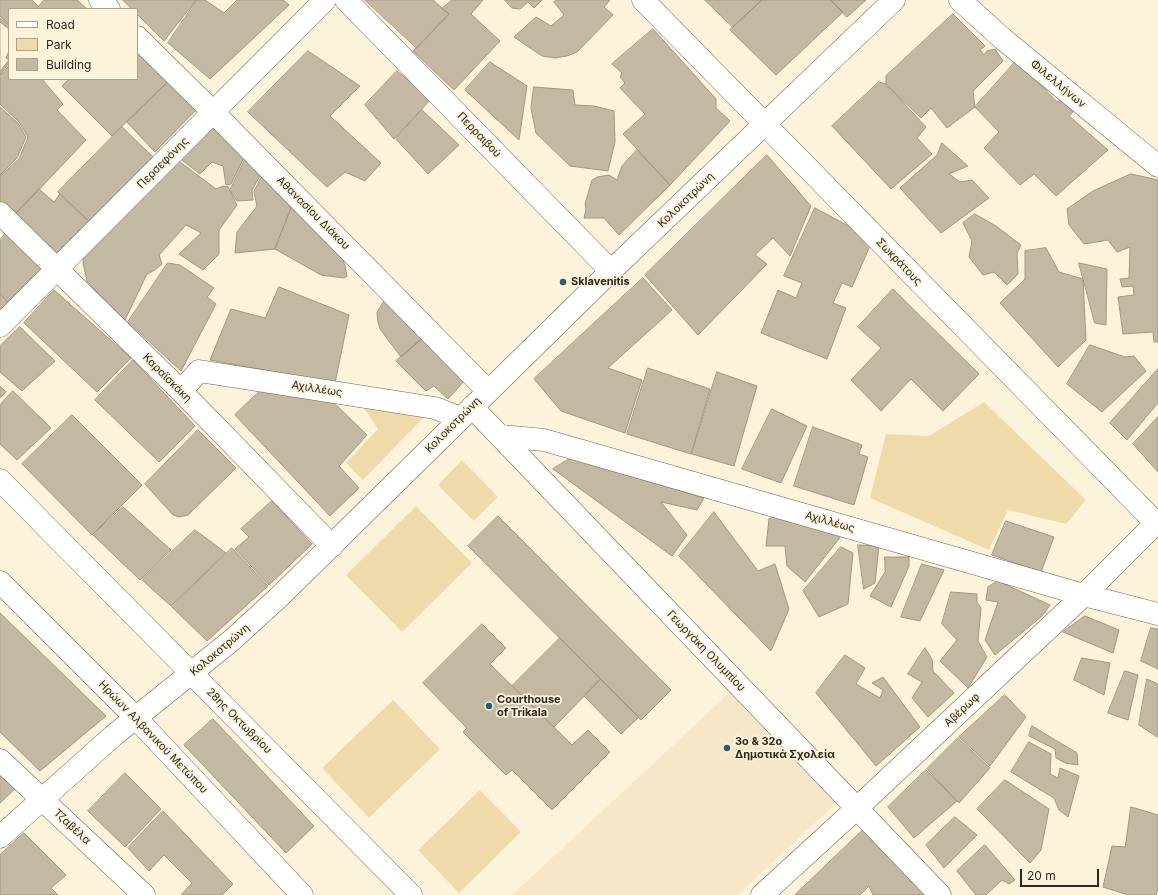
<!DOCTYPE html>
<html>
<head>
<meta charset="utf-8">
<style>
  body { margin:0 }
  #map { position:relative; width:1158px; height:895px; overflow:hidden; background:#fdf3db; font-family:Inter,sans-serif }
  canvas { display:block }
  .legend { position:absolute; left:8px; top:8px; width:130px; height:72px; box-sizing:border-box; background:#fdf3db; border:1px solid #a9a290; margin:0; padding:5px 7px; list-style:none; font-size:12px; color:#2c281f }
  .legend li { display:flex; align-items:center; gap:8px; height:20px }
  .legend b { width:20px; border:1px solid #a9a290 }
  .scale { position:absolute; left:1020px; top:869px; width:79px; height:18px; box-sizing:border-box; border:2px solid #2c281f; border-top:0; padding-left:5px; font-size:12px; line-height:14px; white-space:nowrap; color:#2c281f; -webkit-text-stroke:3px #fdf3db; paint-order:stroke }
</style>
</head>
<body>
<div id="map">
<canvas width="1158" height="895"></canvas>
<ul class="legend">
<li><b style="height:5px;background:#fff"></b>Road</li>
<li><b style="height:11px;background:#efdaaa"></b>Park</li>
<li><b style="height:11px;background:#c3b9a2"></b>Building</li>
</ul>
<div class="scale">20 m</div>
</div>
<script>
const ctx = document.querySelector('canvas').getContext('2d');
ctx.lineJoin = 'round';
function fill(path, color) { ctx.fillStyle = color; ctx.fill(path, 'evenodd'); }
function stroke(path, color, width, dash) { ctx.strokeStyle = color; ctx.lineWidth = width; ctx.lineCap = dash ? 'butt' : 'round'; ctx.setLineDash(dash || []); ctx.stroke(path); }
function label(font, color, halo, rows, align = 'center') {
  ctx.font = font + ' Inter,sans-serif'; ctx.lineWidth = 3.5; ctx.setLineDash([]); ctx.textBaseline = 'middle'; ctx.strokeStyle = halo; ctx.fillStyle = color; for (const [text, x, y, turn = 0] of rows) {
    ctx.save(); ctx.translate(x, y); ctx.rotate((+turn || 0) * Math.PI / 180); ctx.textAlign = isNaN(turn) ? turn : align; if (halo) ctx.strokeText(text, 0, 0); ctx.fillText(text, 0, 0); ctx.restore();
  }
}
fill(new Path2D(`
  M730 692 837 803 737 895H512Z`), '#f5e7c8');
fill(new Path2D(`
  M359 401 431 410 363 480 346 463 378 429Z
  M984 402 1086 500 1066 524 1008 510 989 550 870 498 886 434 929 436Z
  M462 460 498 497 474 521 438 485Z
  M416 506 472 563 402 632 346 575Z
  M393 700 440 749 369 818 322 768Z
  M480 790 521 832 459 893 418 850Z`), '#efdaaa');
const building = new Path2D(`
  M0 0H32L38 6 36 9H9V24L0 16Z
  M44 0H77L87 9H37Z
  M123 0H196L164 41 137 14V9H132Z
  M197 0H205L224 13 237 0H283L289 5 210 79 168 43Z
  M365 0H433L449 14 417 48Z
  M452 0H483L471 14 500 41 454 90 413 51 449 14 442 9Z
  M505 0H542L534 8 528 2 520 9 512 8Z
  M557 0H610L604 7 613 15 577 52 567 56 555 58 542 56 514 37 536 17 551 26 564 15 554 2Z
  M705 0H762L733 27Z
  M762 0H831L843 12 776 75 730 30Z
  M831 0H866L847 17Z
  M953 14 985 46 980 50 984 55 987 51 995 49 1003 61 973 91 975 107 947 128 931 108 921 118 886 84V76Z
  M0 18 9 25V51L6 58 9 60V63L0 75Z
  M0 22 9 29V60L0 71Z
  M653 29 716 99V108L730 121 670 185 623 134 645 114 620 88 625 83 620 77 622 73 612 64Z
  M137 45 171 79 112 136 62 86 69 79H137Z
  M308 51 360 86 330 116 381 163 365 181 345 172 327 187 248 112Z
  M1017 60 1057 102 1064 97 1076 109 1069 116 1108 150 1056 196 1034 174 1020 185 984 148 999 132 975 107Z
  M490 62 527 86 519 140 465 90Z
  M9 66V79H42L63 104 57 110 86 140 15 215 0 201V176L19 159 28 137 19 122 0 104V77Z
  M397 71 431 99 394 139 365 105Z
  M171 79 200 106 155 152 127 122Z
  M879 82 886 84 926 127 917 138 932 154 891 189 832 126Z
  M534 87 573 90 575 105 594 106 614 111 615 142 608 171 570 166 536 133 531 108Z
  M0 107 18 123 26 137 17 158 0 175Z
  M422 110 459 145 428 174 396 139Z
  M214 119 248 150 231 184 226 185 223 166 212 162 200 174 178 157Z
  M122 127 153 157 90 223 58 192Z
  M942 143 968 166 949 174 960 182 972 180 989 198 941 233 900 188 937 155Z
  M637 150 670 185 619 235 604 218H584L586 209 585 204 592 180 597 177 609 175 617 180 622 166Z
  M249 152 265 167 252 190 253 200 237 201 230 190Z
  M767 155 811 206 790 256 773 238 755 255 767 264 698 335 645 275Z
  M176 159 216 189 223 186 228 187 237 205 219 230V254L203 270 179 254 201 233 186 225 159 255 162 264 155 270 147 274 124 322 87 281 83 263 84 250Z
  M266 168 295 197 275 249 235 253 237 232 257 206 254 192Z
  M1131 174 1158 180V342H1154L1153 332 1123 334 1118 297 1134 295 1133 286 1122 287 1120 279 1129 278 1130 247 1117 252 1108 240 1084 244 1069 225 1067 209 1093 191Z
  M39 189 54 202 60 194 92 224 54 263 11 219Z
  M296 197 342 257 345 266 347 276 344 278 321 275 275 249Z
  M815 208 873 239 852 287 842 283 833 303 846 308 827 359 761 333 778 290 796 298 802 283 784 276Z
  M975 214 996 226 1021 245 1017 253 1018 274 1007 285 994 272 983 275 969 257 972 241 963 223Z
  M6 233 44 270 9 303 0 294V240Z
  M1046 248 1059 272 1083 279 1086 340 1058 367 1000 303 1025 279V251Z
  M168 263 180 265 214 288 207 297 216 304 181 371 128 322Z
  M1079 263 1107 269 1106 325 1095 323Z
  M643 278 672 310 608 368 642 380 625 433 561 411 534 379Z
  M279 287 349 315 335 383 210 360 231 309 265 318Z
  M893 289 979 374 943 411 911 379 881 411 851 380 881 348 858 327Z
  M54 290 131 358 97 392 24 323Z
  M0 294 11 305 0 315Z
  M386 298 424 337 401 357 380 329 378 322 377 313Z
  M20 327 55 361 22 391 0 372V346Z
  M424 337 467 378 448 399 434 386 426 391 396 361Z
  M1090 345 1125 357 1134 356 1146 371 1102 412 1067 384Z
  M133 360 195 426 159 462 95 400Z
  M648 368 710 389 691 454 627 434Z
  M1158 369V403L1127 440 1110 423Z
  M717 372 757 386 734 466 692 454Z
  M0 386 6 392 0 398Z
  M264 387 328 397 367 435 339 466 359 488 330 516 235 415Z
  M13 391 51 428 17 460 0 444V405Z
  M772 409 807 426 781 483 742 469Z
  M72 415 142 485 92 535 22 464Z
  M1158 417V472L1133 444Z
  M813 427 862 445 859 454 868 457 854 505 794 486Z
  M198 430 236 468 188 515 179 517 173 515 145 484Z
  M571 458 704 498 697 510 661 502 687 535 672 556 553 469Z
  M272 501 312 544 269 585 235 549 249 537 241 529Z
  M123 507 171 550 140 580 93 535Z
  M714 512 758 571 775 564 789 609 771 651 679 556Z
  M498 516 671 690 641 720 468 546Z
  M779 516 842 535 805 582 787 566 785 546H766L769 519Z
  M1006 521 1054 537 1041 572 992 555Z
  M195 530 226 553 171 606 142 580Z
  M858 545 879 546 875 583 864 589Z
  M841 547 853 553 848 604 819 617 803 591Z
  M232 548 268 586 207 641 172 607Z
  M885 557H909V566L891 607 870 596 885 572Z
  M922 564 944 570 920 621 901 617Z
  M998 581 1050 605 1042 616 995 655 985 640 998 602 986 600 988 587Z
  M951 592 977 594V602L981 608 978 641 987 657 968 688 940 661 957 640 942 624Z
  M0 613 106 716 40 771 0 732Z
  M1085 616 1119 630 1113 653 1063 632Z
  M482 624 506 648 490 664 572 745 588 730 610 752 552 810 512 770 506 775 463 732 467 728 423 683Z
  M1151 628 1158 629V669L1141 661Z
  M560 638 601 679 554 727 512 686Z
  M925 648 932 659 933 671 954 693 928 717 912 698 922 682 908 674Z
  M845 655 865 668 856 684 880 698 883 690 872 683 883 677 920 727 876 766 816 693Z
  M1082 658 1110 663 1104 695 1074 680Z
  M1125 671 1138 675 1128 720 1108 713Z
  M601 679 639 717 621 734 584 696Z
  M1147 679 1158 684V732L1157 737 1139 725Z
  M1005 695 1026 717 990 766 959 737Z
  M213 719 314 826 286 853 184 745Z
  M1032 726 1077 753 1078 765 1065 763 1056 758 1055 749 1029 736Z
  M958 738 990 768 959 803 927 769Z
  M1029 742 1051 754 1050 774 1058 778 1060 768 1079 776 1068 817 1059 810 1054 798 1011 772Z
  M0 763 21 783 0 803Z
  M926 770 957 801 914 838 888 807Z
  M125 773 161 809 125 847 88 811Z
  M1005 780 1049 809 1041 850 1030 863 977 809Z
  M1131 807 1158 815V888L1156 895H1128L1103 887 1112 846 1125 847Z
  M163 811 233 884 222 895H181L192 883 164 855 149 871 128 848Z
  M955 817 977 835 944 868 926 845Z
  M863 830 925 895H873L869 886 860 895H795Z
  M24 833 66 875 51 888 58 895H0V855Z
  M985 845 1015 880 1009 884 1002 880 986 895H976L957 871Z`);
fill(building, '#c3b9a2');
stroke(building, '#a19781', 1);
const minor = new Path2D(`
  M100 0 109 9
  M346 0 611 271
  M643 0 1156 523
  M960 0 1003 39 1158 166
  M137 37 213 112 488 391
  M0 213 181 391 332 546
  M0 326 325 0
  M181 391 199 371 435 408 460 418
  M472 407 940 895
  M501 436 544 440 1084 595 1158 614
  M0 480 411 895
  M0 582 135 717 302 895
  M0 760 144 895
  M0 837 113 736 232 640 278 598 611 271 894 0
  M762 895 856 809 1084 595 1158 521`);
stroke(minor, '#706752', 23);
stroke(minor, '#fff', 22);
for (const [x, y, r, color] of [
  [563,282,4,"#295c79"],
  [489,706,4,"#295c79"],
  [727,748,4,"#295c79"]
]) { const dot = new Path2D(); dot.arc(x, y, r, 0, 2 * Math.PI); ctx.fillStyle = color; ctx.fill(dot); stroke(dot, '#fdf3db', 1.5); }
label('11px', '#2c281f', '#fdf3db', [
  ["Φιλελλήνων",1058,84,40],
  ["Περραιβού",479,135,46],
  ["Περσεφόνης",163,163,-45],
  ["Κολοκοτρώνη",686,200,-44],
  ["Αθανασίου Διάκου",313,213,45],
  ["Σωκράτους",899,262,46],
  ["Καραϊσκάκη",167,378,45],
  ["Αχιλλέως",317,389,9],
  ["Κολοκοτρώνη",453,425,-45],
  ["Αχιλλέως",830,522,16],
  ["Κολοκοτρώνη",220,650,-40],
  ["Γεωργάκη Ολυμπίου",706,651,46],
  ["Αβέρωφ",962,710,-43],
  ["28ης Οκτωβρίου",239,721,45],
  ["Ηρώων Αλβανικού Μετώπου",153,737,46],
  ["Τζαβέλα",72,827,43]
]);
label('bold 11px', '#2c281f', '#fdf3db', [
  ["Sklavenitis",571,282],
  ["Courthouse",497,700],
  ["of Trikala",497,713],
  ["3ο & 32ο",735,742],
  ["Δημοτικά Σχολεία",735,755]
], 'left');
</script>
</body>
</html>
